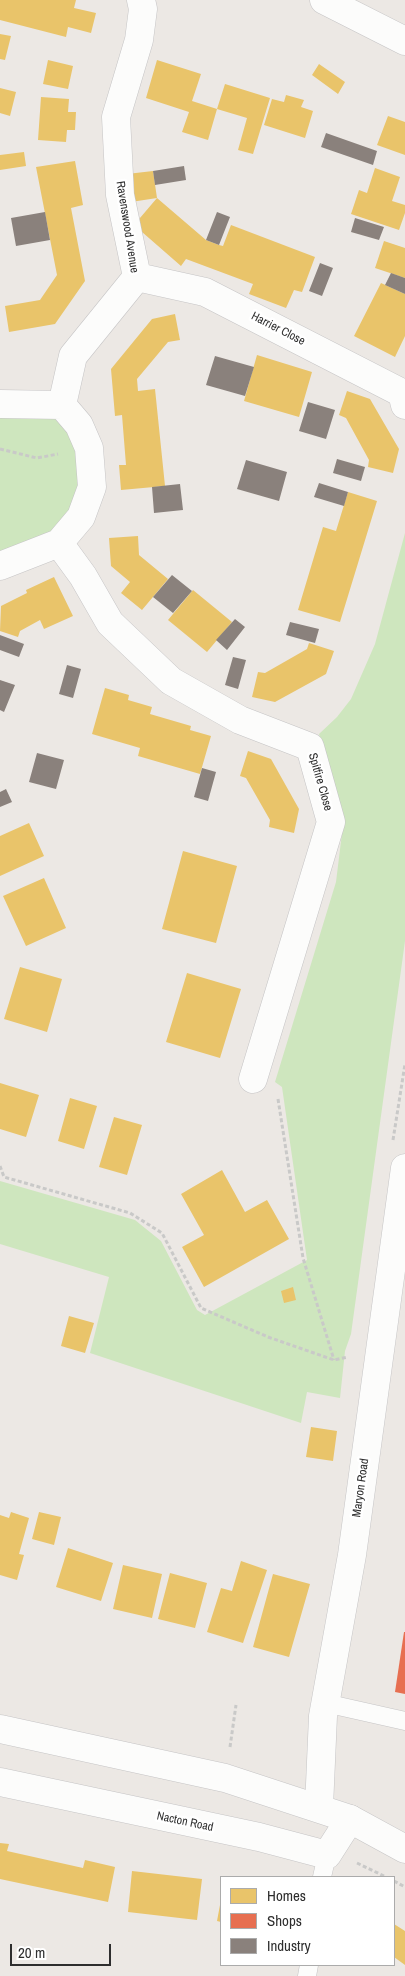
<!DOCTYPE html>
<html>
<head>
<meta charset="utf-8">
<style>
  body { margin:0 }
  #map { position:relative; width:405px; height:1976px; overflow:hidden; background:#ece8e4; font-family:"Archivo Narrow",sans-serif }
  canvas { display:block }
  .legend { position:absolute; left:220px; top:1876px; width:175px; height:90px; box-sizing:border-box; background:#fff; border:1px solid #ababab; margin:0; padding:6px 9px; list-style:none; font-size:15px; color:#2e2e2e }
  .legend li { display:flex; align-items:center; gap:10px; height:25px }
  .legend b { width:25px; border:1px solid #ababab }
  .scale { position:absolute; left:10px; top:1944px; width:101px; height:22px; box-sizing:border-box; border:2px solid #2e2e2e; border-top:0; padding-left:6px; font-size:15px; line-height:18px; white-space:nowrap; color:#2e2e2e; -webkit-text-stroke:4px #fff; paint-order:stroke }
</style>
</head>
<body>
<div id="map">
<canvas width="405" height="1976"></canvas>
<ul class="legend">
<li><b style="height:14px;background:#e9c46a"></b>Homes</li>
<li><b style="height:14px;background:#e76f51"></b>Shops</li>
<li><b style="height:14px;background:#8a817c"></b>Industry</li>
</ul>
<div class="scale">20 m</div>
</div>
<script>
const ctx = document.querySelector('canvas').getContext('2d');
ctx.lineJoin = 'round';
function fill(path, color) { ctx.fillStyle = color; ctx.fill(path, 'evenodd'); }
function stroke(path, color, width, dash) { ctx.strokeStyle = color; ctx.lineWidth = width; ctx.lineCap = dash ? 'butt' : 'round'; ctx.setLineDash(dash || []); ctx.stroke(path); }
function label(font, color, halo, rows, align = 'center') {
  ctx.font = font + ' "Archivo Narrow",sans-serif'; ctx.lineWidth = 5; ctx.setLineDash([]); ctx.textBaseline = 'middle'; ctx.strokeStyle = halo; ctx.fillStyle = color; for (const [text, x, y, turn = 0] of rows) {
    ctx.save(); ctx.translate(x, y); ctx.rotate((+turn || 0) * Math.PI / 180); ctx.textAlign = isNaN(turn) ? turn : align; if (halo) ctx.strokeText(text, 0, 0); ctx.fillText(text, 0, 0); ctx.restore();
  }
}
fill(new Path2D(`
  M0 404 79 425 81 517 0 566Z
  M405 533V941L351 1334 345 1351 340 1398 307 1392 301 1423 90 1353 109 1277 0 1244V1181L135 1220 161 1241 197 1310 205 1315 307 1260 282 1087 275 1082 336 882 343 825 319 734 337 717 351 699 375 644Z`), '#cee6be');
fill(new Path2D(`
  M0 0H76L74 8 96 13 91 33 68 27 66 37 0 20Z
  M0 34 11 36 5 60 0 59Z
  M48 60 73 66 68 89 43 84Z
  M157 60 201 74 192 101 217 109 208 140 182 132 189 112 146 98Z
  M319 64 345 82 338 94 312 75Z
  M225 84 270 98 253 154 238 150 247 118 217 109Z
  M0 88 16 92 10 116 0 113Z
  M286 95 304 100 301 107 313 111 305 138 264 125 272 99 284 102Z
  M41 97 69 99 68 112H76L75 130H67L66 142 38 140Z
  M388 116 405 122V155L377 145Z
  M24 152 26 166 0 170V155Z
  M75 161 83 205 71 208 85 281 55 324 9 332 5 306 40 300 57 275 36 167Z
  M375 168 400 177 392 201 405 205V213L399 230 351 214 359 190 367 193Z
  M153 171 157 198 131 202 127 174Z
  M157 198 206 240 219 245 223 246 231 225 315 257 302 292 294 290 286 308 249 294 253 284 186 259 181 266 134 225Z
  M384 241 405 248V278L375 268Z
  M381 283 405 294V336L395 357 354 336Z
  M175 314 180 340 168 342 137 379 138 391 155 389 165 486 121 490 119 465H126L122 415 115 416 111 369 152 319Z
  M257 355 312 372 299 417 244 401Z
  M347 391 370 399 399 449 393 473 368 467 369 460 346 418 339 415Z
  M348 492 377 501 340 622 298 610 323 527 336 531Z
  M138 536 139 555 168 579 142 610 121 593 130 582 111 566 109 538Z
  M54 577 73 616 44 629 40 620 20 631 18 637 0 631 1 606 27 593 26 590Z
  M193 590 232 622 207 652 168 620Z
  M309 643 334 651 326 674 275 702 252 697 258 672 265 673 307 649Z
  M105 688 129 695 128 700 152 707 150 714 191 726 190 730 211 736 200 774 138 756 140 748 92 734Z
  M248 751 271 759 299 809 294 833 269 827 270 820 246 778 240 776Z
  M29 823 44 856 0 876V836Z
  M183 851 237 866 216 943 162 929Z
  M44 878 66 928 26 946 3 896Z
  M20 967 62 979 47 1032 4 1019Z
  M187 973 241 989 220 1058 166 1042Z
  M0 1083 39 1095 26 1137 0 1129Z
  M70 1098 97 1106 84 1149 58 1141Z
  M114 1117 142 1125 127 1175 99 1167Z
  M222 1170 245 1212 267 1200 289 1239 204 1287 182 1247 204 1235 181 1194Z
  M293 1287 296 1300 284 1303 281 1291Z
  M69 1316 94 1323 85 1353 61 1346Z
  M311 1427 337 1431 333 1461 306 1457Z
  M11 1512 29 1518 19 1554 24 1555 17 1580 0 1575V1515L9 1518Z
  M39 1512 61 1517 54 1545 32 1539Z
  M68 1548 113 1563 101 1601 56 1587Z
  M241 1561 267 1570 243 1643 207 1632 221 1588 232 1591Z
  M123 1565 162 1574 152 1618 113 1609Z
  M170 1573 207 1583 195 1628 158 1619Z
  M273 1574 310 1584 289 1657 253 1647Z
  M0 1843 9 1844 7 1851 83 1868 85 1860 115 1867 108 1902 0 1879Z
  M132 1871 202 1879 197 1920 128 1912Z
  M220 1905H221V1922L217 1921Z
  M394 1924 405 1931V1965L394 1957Z`), '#e9c46a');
fill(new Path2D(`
  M404 1632H405V1694L395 1692Z`), '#e76f51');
fill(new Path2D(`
  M326 133 377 151 373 165 321 147Z
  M184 166 186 180 155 185 153 171Z
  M45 212 50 240 16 246 11 218Z
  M217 212 230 217 219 245 206 240Z
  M355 218 384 227 379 240 351 232Z
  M320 263 333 268 322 296 309 291Z
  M391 273 405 278V294L385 285Z
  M215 356 254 367 245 396 206 385Z
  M308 402 335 410 326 439 299 431Z
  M337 459 365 467 361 481 333 473Z
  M246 460 287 472 279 501 237 489Z
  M319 483 348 492 344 506 314 497Z
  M180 484 183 510 154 513 152 487Z
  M172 575 192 591 173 613 153 597Z
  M235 619 245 627 227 650 216 640Z
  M290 622 319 629 315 643 286 635Z
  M0 635 24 644 19 657 0 650Z
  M233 657 246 660 238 689 225 685Z
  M67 665 81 669 73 698 59 694Z
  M0 680 15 685 4 712 0 710Z
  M37 753 64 760 56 789 29 782Z
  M202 768 216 772 208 801 194 797Z
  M6 789 12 802 0 807V792Z`), '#8a817c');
const lane = new Path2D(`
  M325 1703 405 1721
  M322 1877 327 1855
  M307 1976 309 1965`);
const street = new Path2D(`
  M324 0 405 41
  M137 277 205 292 402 393 405 405
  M0 404 62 405 79 425 89 448 92 487 81 517 59 543 0 566
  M62 405 73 356 137 277 120 195 116 117 139 40 143 9 141 0
  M59 543 83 576 110 623 171 681 240 720 310 747 331 822 253 1079
  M0 1782 259 1837 327 1855 350 1819`);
const secondary = new Path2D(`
  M0 1729 225 1778 350 1819 405 1849
  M319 1807 323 1716 352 1555 405 1168`);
stroke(lane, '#c5c4c5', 19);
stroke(street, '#c5c4c5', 29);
stroke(secondary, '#c5c4c5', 29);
stroke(new Path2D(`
  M0 449 37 458 58 454
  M278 1099 303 1258 334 1360
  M393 1140 405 1064
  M0 1166 4 1177 130 1213 162 1233 201 1308 268 1337 334 1360 348 1357
  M230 1747 236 1705
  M357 1863 386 1877
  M394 1881 405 1887`), '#c9c9c8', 3, [4, 2.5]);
stroke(lane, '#fcfcfb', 18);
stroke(street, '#fcfcfb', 28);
stroke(secondary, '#fcfcfb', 28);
label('12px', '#2e2e2e', '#fff', [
  ["Ravenswood Avenue",127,227,81],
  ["Harrier Close",278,329,27],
  ["Spitfire Close",320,782,74],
  ["Maryon Road",361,1488,-82],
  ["Nacton Road",185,1822,12]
]);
</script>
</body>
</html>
